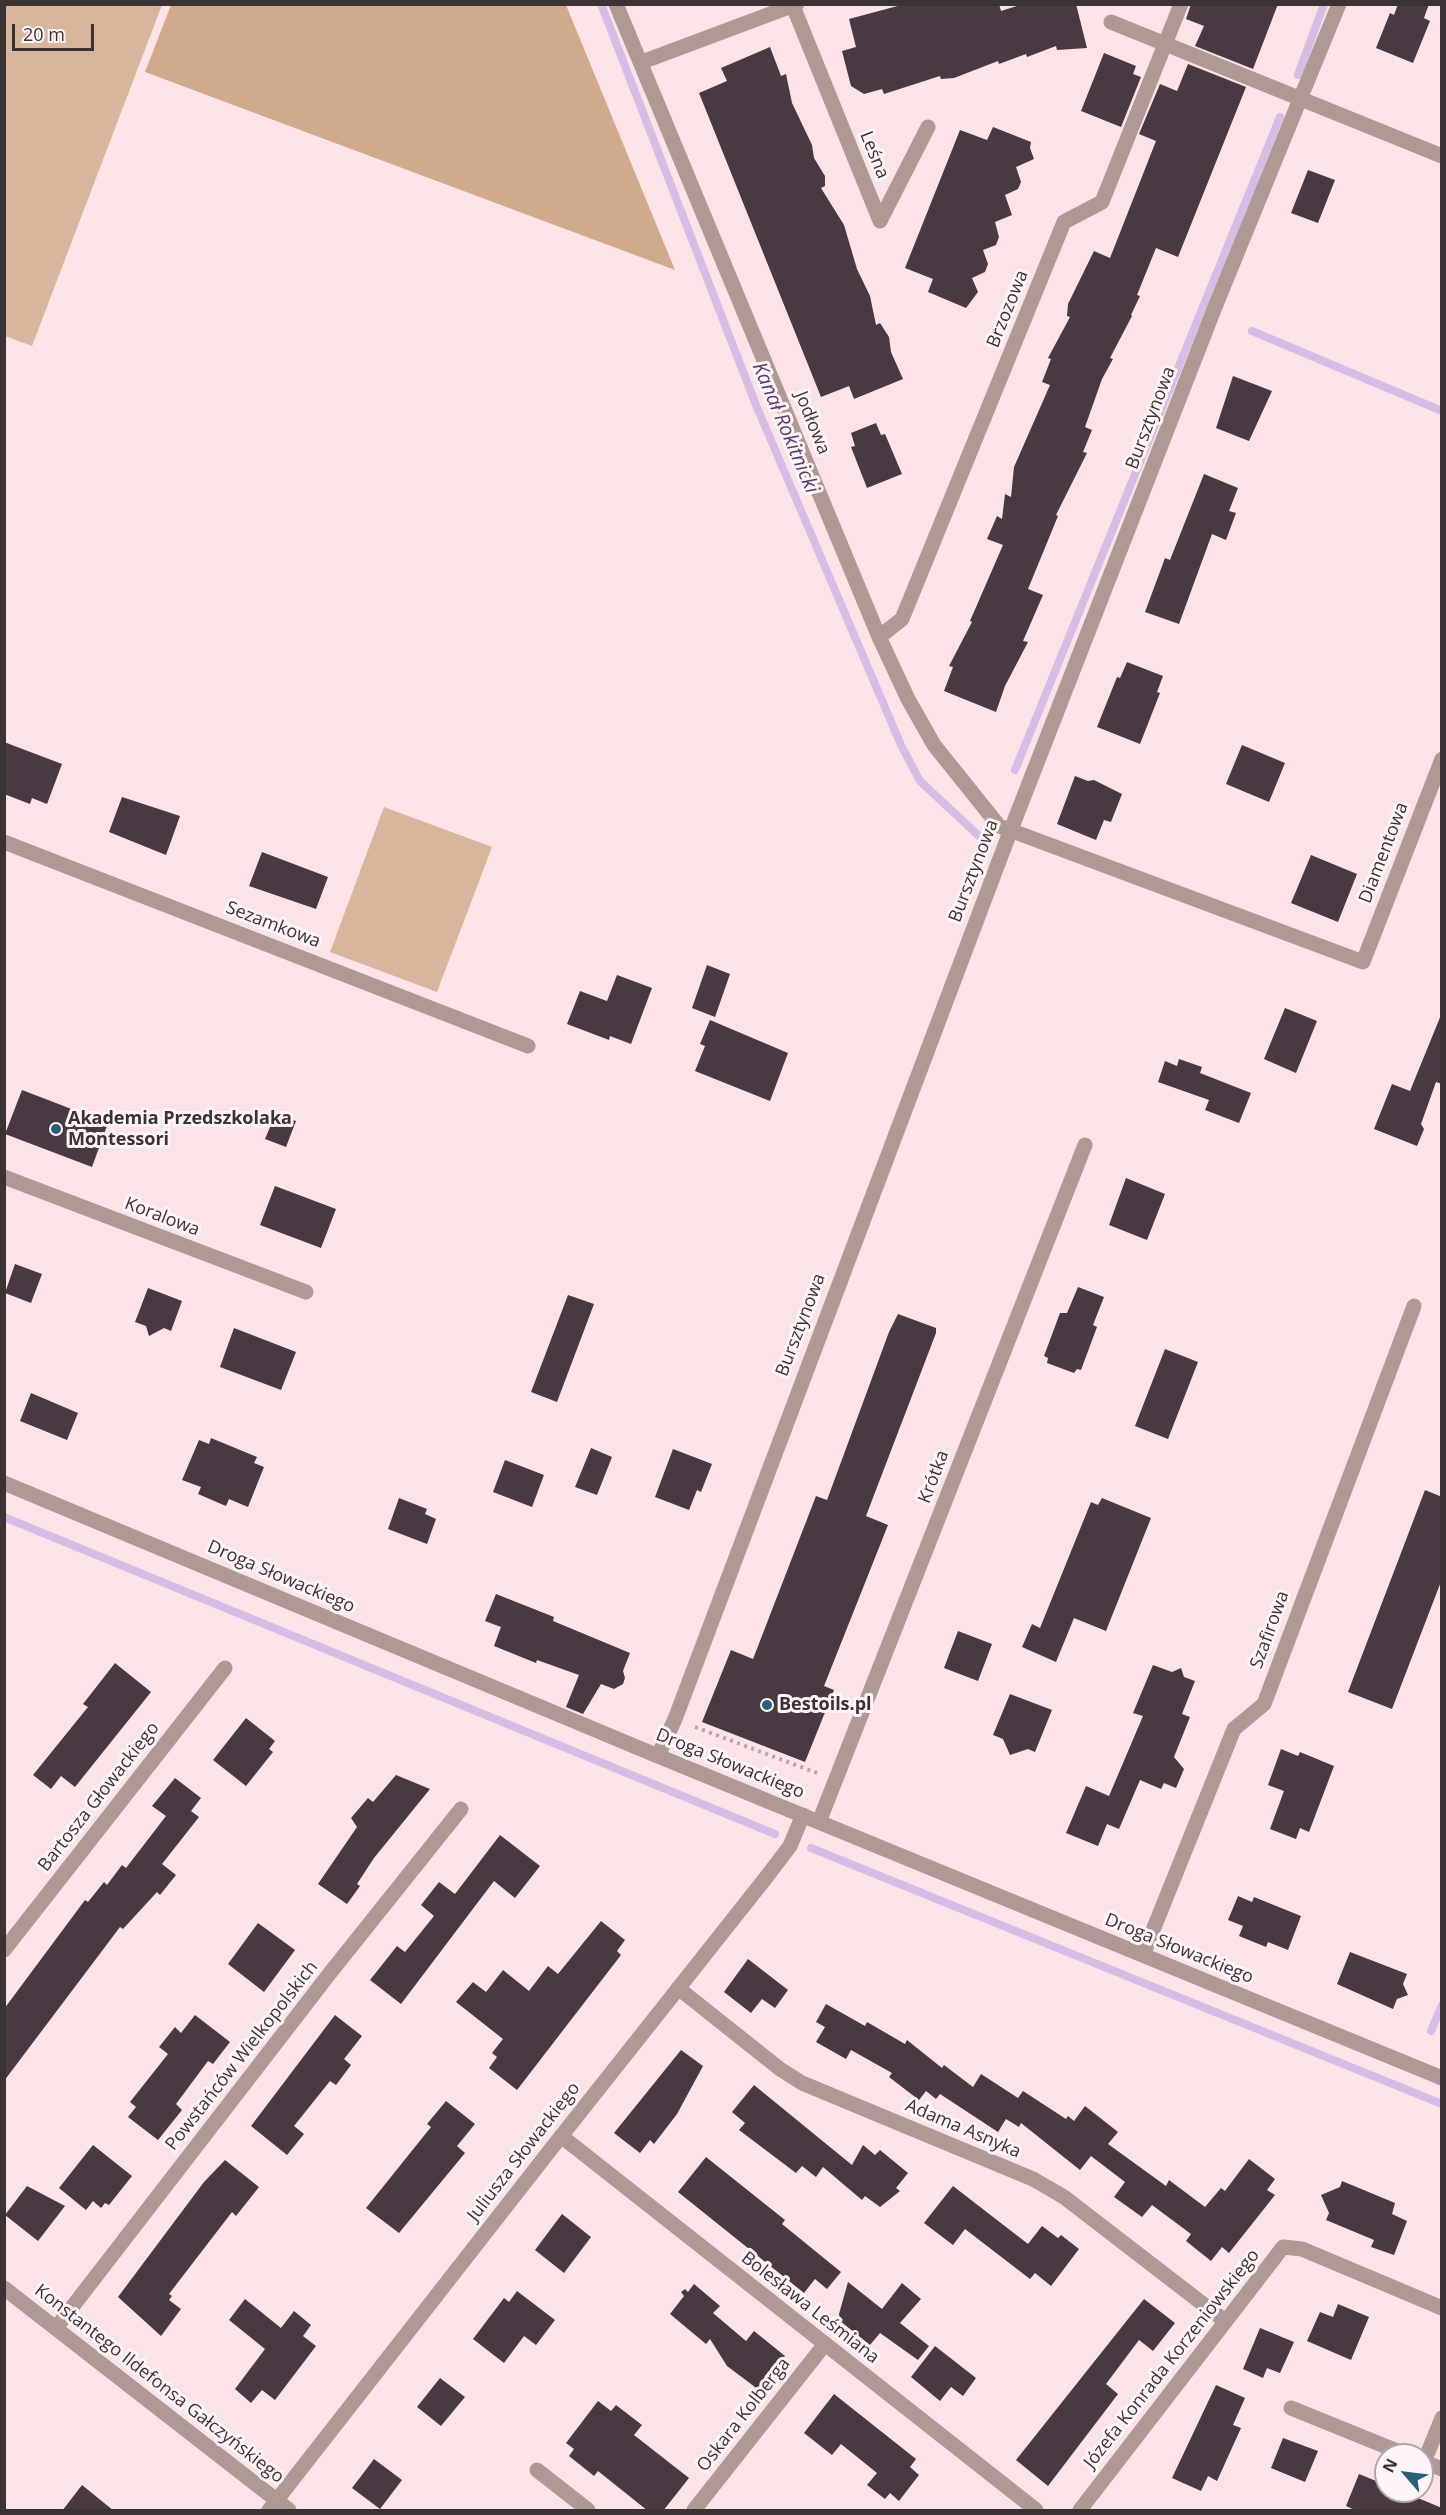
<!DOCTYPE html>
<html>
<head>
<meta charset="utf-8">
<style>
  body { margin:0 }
  #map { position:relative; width:1446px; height:2515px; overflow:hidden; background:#fbe3e8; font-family:"Open Sans",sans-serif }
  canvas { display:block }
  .frame { position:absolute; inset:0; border:6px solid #3b3234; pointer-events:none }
  .north { position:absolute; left:1374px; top:2443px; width:60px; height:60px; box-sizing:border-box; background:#fff5f7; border:2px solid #b1a7a9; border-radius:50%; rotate:298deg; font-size:16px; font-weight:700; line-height:24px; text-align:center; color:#3b3234 }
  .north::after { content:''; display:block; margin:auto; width:21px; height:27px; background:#28607a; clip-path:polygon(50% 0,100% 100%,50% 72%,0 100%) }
  .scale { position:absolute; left:12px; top:24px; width:82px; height:27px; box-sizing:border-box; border:3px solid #3b3234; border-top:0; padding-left:8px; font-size:18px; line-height:21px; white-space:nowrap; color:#3b3234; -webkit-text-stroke:4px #fff5f7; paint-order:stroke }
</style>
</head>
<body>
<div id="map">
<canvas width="1446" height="2515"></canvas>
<div class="frame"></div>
<div class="north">N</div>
<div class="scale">20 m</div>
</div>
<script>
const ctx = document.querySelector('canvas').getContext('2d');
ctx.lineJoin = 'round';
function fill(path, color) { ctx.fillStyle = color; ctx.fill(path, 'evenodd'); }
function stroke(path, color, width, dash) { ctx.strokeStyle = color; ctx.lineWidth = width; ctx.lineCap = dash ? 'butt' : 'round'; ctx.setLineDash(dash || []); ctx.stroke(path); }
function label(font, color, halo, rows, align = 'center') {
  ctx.font = font + ' "Open Sans",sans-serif'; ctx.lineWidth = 6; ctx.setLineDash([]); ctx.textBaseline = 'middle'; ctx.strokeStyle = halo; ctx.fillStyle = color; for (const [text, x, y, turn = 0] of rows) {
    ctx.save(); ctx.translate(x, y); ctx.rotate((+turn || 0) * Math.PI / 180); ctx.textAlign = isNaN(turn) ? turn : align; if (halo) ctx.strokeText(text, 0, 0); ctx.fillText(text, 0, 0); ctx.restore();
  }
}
fill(new Path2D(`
  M4 5H162L32 346 5 336Z
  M384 807 492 847 437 992 330 952Z`), '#d8b69e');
fill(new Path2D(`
  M171 5H566L675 270 145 72Z`), '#d1aa8e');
stroke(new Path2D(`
  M601 4 756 405 901 745 920 781 981 838
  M1298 75 1324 4
  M1252 331 1442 411
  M1015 770 1280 117
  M4 1517 775 1834
  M811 1848 1442 2104
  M1431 2031 1442 2005`), '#d5bde5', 8);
fill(new Path2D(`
  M905 4H999L1001 11 1023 4H1076L1087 48 1057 50 1056 46 1027 57 1026 54 999 64 998 61 954 78 941 79 940 76 884 94 882 89 864 94 851 86 842 51 856 47 849 19Z
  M1191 4H1278L1253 69 1195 46 1204 26 1186 19Z
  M1398 4H1429L1424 18 1430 21 1413 63 1376 48 1390 13 1394 15Z
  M770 47 781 76 786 74 792 103 812 145 814 158 825 176V186L821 188 844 225 857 269 870 296 876 325 880 323 889 337 891 352 903 379 854 399 849 386 821 397 699 93 727 81 721 68Z
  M1104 53 1136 66 1133 74 1141 77 1121 127 1081 111Z
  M1188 64 1246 87 1178 257 1156 248 1137 295 1140 296 1131 315 1132 316 1110 358 1113 359 1102 379 1085 427 1092 430 1083 452 1087 453 1056 515 1058 516 1028 589 1043 595 1023 641 1028 642 1005 686 996 712 944 691 953 667 949 666 972 622 970 621 1003 545 987 539 997 516 1002 519 1005 494 1011 497 1014 467 1050 385 1042 382 1051 359 1048 358 1070 317 1067 316 1068 304 1094 251 1110 258 1156 141 1139 134 1160 84 1177 91Z
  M993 127 1031 142 1030 148 1034 159 1016 167 1021 182 1018 189 1005 195 1012 215 995 222 999 237 996 245 983 250 988 264 985 272 972 278 978 292 966 308 928 292 933 279 905 268 960 130 987 140Z
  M1308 170 1335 180 1318 223 1291 213Z
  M1233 376 1272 391 1249 441 1216 428Z
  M876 423 881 435 885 434 902 474 867 488 851 447 855 446 851 433Z
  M1204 474 1238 488 1229 511 1236 513 1226 540 1212 534 1179 624 1145 612 1165 558 1170 560Z
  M1127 662 1163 676 1157 692 1160 693 1140 744 1097 727 1117 677 1120 678Z
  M4 742 62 764 47 804 32 798 30 804 4 794Z
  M1242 745 1285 763 1269 802 1226 784Z
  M1075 776 1088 781 1094 780 1122 794 1111 822 1104 820 1096 840 1057 824Z
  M122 797 180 816 166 855 109 832Z
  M262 852 328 877 316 909 249 886Z
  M1311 855 1357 874 1338 922 1291 903Z
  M707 965 730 974 715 1017 692 1008Z
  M617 975 652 988 631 1044 610 1036 609 1040 567 1024 580 991 607 1001Z
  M1285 1008 1317 1021 1296 1073 1264 1059Z
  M1441 1015 1442 1084 1436 1082 1421 1124 1424 1129 1417 1146 1374 1129 1392 1084 1410 1091Z
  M710 1020 788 1053 770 1101 695 1071 705 1046 700 1044Z
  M1179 1059 1202 1067 1200 1073 1251 1093 1239 1123 1205 1110 1209 1100 1158 1082 1165 1061 1177 1066Z
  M22 1090 108 1123 92 1167 5 1134Z
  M276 1113 296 1121 286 1147 265 1139Z
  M1126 1178 1165 1194 1147 1240 1109 1225Z
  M275 1186 336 1209 321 1248 260 1225Z
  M15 1264 42 1274 31 1303 5 1293Z
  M1078 1287 1104 1297 1093 1325 1097 1327 1081 1370 1077 1369 1074 1373 1047 1363 1048 1358 1044 1356 1060 1313H1067Z
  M148 1288 182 1301 171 1331 164 1328 149 1336 146 1326 135 1322Z
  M568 1295 594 1304 557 1402 531 1392Z
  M898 1314 936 1328V1333L866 1516 888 1525 824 1686 834 1690 805 1762 702 1722 731 1650 753 1659 816 1496 827 1500 889 1332Z
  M234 1328 296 1352 281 1390 220 1367Z
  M1165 1349 1198 1362 1168 1439 1135 1426Z
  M31 1393 78 1413 67 1440 20 1421Z
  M211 1438 257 1457 254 1463 264 1467 248 1507 229 1499 226 1506 198 1494 201 1487 182 1480 199 1440 209 1444Z
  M591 1448 612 1457 597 1495 575 1487Z
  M673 1449 712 1464 701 1492 697 1490 689 1510 655 1497Z
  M505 1460 544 1475 532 1507 493 1492Z
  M1425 1490 1442 1497V1579L1392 1709 1348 1692Z
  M399 1498 427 1509 425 1514 436 1519 427 1544 388 1529Z
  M1102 1498 1151 1518 1106 1631 1074 1618 1056 1662 1022 1647 1032 1624 1040 1628 1091 1502 1098 1505Z
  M496 1594 554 1617 553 1621 630 1653 623 1671 625 1678 623 1684 614 1689 601 1684 583 1714 566 1707 579 1675 537 1660 536 1663 494 1646 501 1627 485 1621Z
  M958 1631 992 1644 978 1681 944 1668Z
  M115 1663 151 1692 75 1787 61 1776 51 1789 33 1775 88 1707 83 1704Z
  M1153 1665 1172 1672 1181 1668 1184 1677 1195 1681 1182 1714 1190 1717 1174 1757 1184 1769 1176 1788 1164 1783 1161 1789 1140 1780 1119 1829 1107 1824 1098 1846 1066 1833 1086 1786 1109 1796 1143 1716 1133 1713Z
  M1010 1694 1052 1710 1035 1752 1028 1749 1010 1755 1003 1739 993 1735Z
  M246 1718 275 1741 269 1749 273 1752 246 1786 213 1760Z
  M1281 1749 1298 1756 1300 1752 1334 1766 1309 1832 1300 1828 1296 1839 1270 1829 1284 1791 1268 1785Z
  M396 1775 430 1789 374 1858 357 1884 360 1886 347 1904 318 1884 357 1827 351 1818 368 1798 373 1802Z
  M175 1778 201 1798 191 1811 199 1817 162 1864 176 1875 160 1895 157 1892 123 1929 120 1927 4 2081V2009L85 1900 88 1902 104 1882 107 1885 122 1865 126 1868 166 1816 152 1806Z
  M500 1835 540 1866 515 1898 494 1881 401 2004 370 1980 397 1946 405 1952 434 1916 421 1905 439 1882 455 1894Z
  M1238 1896 1252 1902 1254 1897 1301 1916 1288 1950 1268 1942 1266 1947 1239 1936 1243 1926 1228 1920Z
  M601 1921 625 1940 617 1951 621 1955 517 2090 489 2068 497 2057 492 2053 503 2039 456 2002 473 1982 486 1992 503 1970 529 1991 548 1966 558 1974Z
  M258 1923 295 1950 264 1992 228 1964Z
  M1350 1952 1407 1974 1403 1984 1408 1995 1397 1999 1393 2009 1337 1984Z
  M748 1959 788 1990 775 2008 762 1999 751 2013 724 1992Z
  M826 2004 865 2026 867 2022 905 2044 907 2040 942 2068 944 2065 973 2087 981 2074 1018 2098 1023 2091 1066 2119 1068 2116 1074 2121 1085 2106 1118 2132 1108 2144 1166 2186 1169 2180 1205 2207 1221 2188 1225 2191 1249 2159 1275 2179 1267 2190 1275 2195 1229 2253 1222 2247 1211 2261 1186 2241 1191 2234 1152 2205 1142 2217 1114 2197 1125 2182 1091 2156 1080 2170 1021 2123 1019 2127 1006 2119 998 2132 940 2094 936 2099 926 2091 919 2100 889 2077 892 2073 851 2050 846 2059 816 2042 825 2027 816 2022Z
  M195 2015 230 2042 213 2064 208 2061 176 2104 182 2110 158 2140 128 2117 136 2107 130 2102 168 2054 159 2047 175 2027 181 2033Z
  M335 2015 362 2036 344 2059 351 2065 336 2085 330 2081 294 2126 304 2134 287 2155 251 2126Z
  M681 2050 703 2066 677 2114 654 2144 650 2140 640 2153 614 2133Z
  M754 2085 852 2165 863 2145 875 2155 880 2150 908 2173 896 2188 900 2191 880 2207 865 2196 862 2200 823 2167 816 2177 802 2166 796 2173 739 2130 745 2123 732 2112Z
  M446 2101 475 2124 457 2146 465 2153 399 2233 366 2208 431 2127 427 2124Z
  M93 2145 132 2176 109 2205 105 2203 101 2208 93 2201 86 2210 59 2188Z
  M706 2157 785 2220 782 2224 841 2272 827 2289 815 2279 804 2293 678 2192Z
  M225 2160 259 2187 236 2216 232 2212 169 2294 172 2296 169 2300 181 2309 161 2336 118 2297 204 2182Z
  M1342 2181 1395 2203 1392 2214 1407 2221 1394 2255 1371 2247 1374 2240 1326 2220 1329 2213 1321 2195 1340 2187Z
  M27 2186 65 2206 38 2241 5 2215Z
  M953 2186 1028 2244 1042 2226 1058 2238 1061 2235 1079 2249 1051 2286 1035 2273 1030 2279 965 2229 953 2245 924 2223Z
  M562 2214 591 2237 564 2273 535 2250Z
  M848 2282 882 2309 902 2283 921 2299 900 2323 929 2346 918 2360 880 2333 870 2345 840 2321 839 2314Z
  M694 2284 720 2306 713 2313 746 2341 754 2331 785 2356 759 2390 727 2366 710 2339 706 2344 670 2314 684 2296 681 2292 685 2289 688 2292Z
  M517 2291 555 2320 536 2345 524 2336 504 2363 473 2339 504 2298 509 2302Z
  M245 2299 281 2328 294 2311 311 2325 303 2336 316 2346 275 2400 262 2390 251 2403 235 2389 265 2349 229 2320Z
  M1144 2299 1175 2323 1153 2351 1139 2340 1106 2384 1118 2394 1048 2486 1016 2460Z
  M1338 2304 1369 2317 1351 2360 1307 2341 1320 2312 1333 2317Z
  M1260 2328 1294 2342 1280 2373 1267 2368 1263 2378 1243 2369Z
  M935 2346 976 2378 963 2396 951 2387 940 2401 911 2377Z
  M440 2378 465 2397 441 2426 417 2407Z
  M1216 2385 1245 2398 1233 2425 1241 2428 1217 2481 1208 2476 1201 2491 1172 2478Z
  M834 2394 916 2459 910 2467 919 2475 899 2501 890 2493 885 2499 867 2485 877 2473 841 2444 832 2455 804 2433Z
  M598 2401 611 2411 616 2405 642 2425 634 2435 689 2478 663 2511H648L598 2471 594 2476 569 2456 574 2449 566 2443Z
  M1283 2438 1318 2451 1305 2482 1271 2468Z
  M374 2459 402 2480 380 2509 352 2488Z
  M1359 2474 1386 2485V2491H1401L1442 2508V2511H1357L1346 2506Z
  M82 2485 114 2511H62Z`), '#483943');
stroke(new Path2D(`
  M695 1727 817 1773`), '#b8a5a9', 4, [3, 4.5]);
stroke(new Path2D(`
  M616 4 879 637 908 699 934 745 999 826 1363 962 1442 759
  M793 6 880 221 928 127
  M1111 22 1442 156
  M642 62 797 4
  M879 637 902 619 1064 222 1102 202 1181 4
  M4 842 528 1046
  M4 1177 306 1292
  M4 1483 658 1756 1442 2078
  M658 1756 675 1719 1010 832 1215 307 1339 4
  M819 1822 1085 1145
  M4 1950 225 1668
  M1143 1955 1234 1729 1264 1704 1414 1306
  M678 1988 780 2069 802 2083 1033 2179 1064 2197 1225 2321
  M561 2136 1036 2510
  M4 2288 289 2510
  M56 2328 330 1973 461 1809
  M1291 2408 1407 2455
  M1422 2461 1442 2469
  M1424 2462 1442 2418
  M537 2470 588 2510
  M269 2510 551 2149 768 1875 790 1846 803 1815
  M694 2510 825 2344
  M1080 2510 1283 2247 1302 2249 1442 2308`), '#af9995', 15);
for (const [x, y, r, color] of [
  [56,1129,6,"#28607a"],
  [767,1705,6,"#28607a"]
]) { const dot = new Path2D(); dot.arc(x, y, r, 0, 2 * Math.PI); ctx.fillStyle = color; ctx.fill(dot); stroke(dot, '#fff5f7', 2); }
label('18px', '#3b3234', '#fff5f7', [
  ["Leśna",874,155,68],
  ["Brzozowa",1008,309,-68],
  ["Bursztynowa",1151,418,-69],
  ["Jodłowa",812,423,68],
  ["Diamentowa",1384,853,-69],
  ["Bursztynowa",974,871,-69],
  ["Sezamkowa",273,925,21],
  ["Koralowa",162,1217,21],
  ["Bursztynowa",801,1325,-69],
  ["Krótka",934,1477,-69],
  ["Droga Słowackiego",281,1577,23],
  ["Szafirowa",1270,1630,-70],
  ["Droga Słowackiego",730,1764,22],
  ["Bartosza Głowackiego",99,1797,-52],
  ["Droga Słowackiego",1179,1949,22],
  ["Powstańców Wielkopolskich",242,2056,-52],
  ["Adama Asnyka",963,2129,23],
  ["Juliusza Słowackiego",524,2152,-52],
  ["Bolesława Leśmiana",810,2308,38],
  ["Józefa Konrada Korzeniowskiego",1172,2359,-52],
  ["Konstantego Ildefonsa Gałczyńskiego",159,2384,38],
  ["Oskara Kolberga",744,2415,-52]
]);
label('bold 18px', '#3b3234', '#fff5f7', [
  ["Akademia Przedszkolaka",68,1119],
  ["Montessori",68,1140],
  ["Bestoils.pl",779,1705]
], 'left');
label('italic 20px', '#593a6d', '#fff5f7', [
  ["Kanał Rokitnicki",785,428,67]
]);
</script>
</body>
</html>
